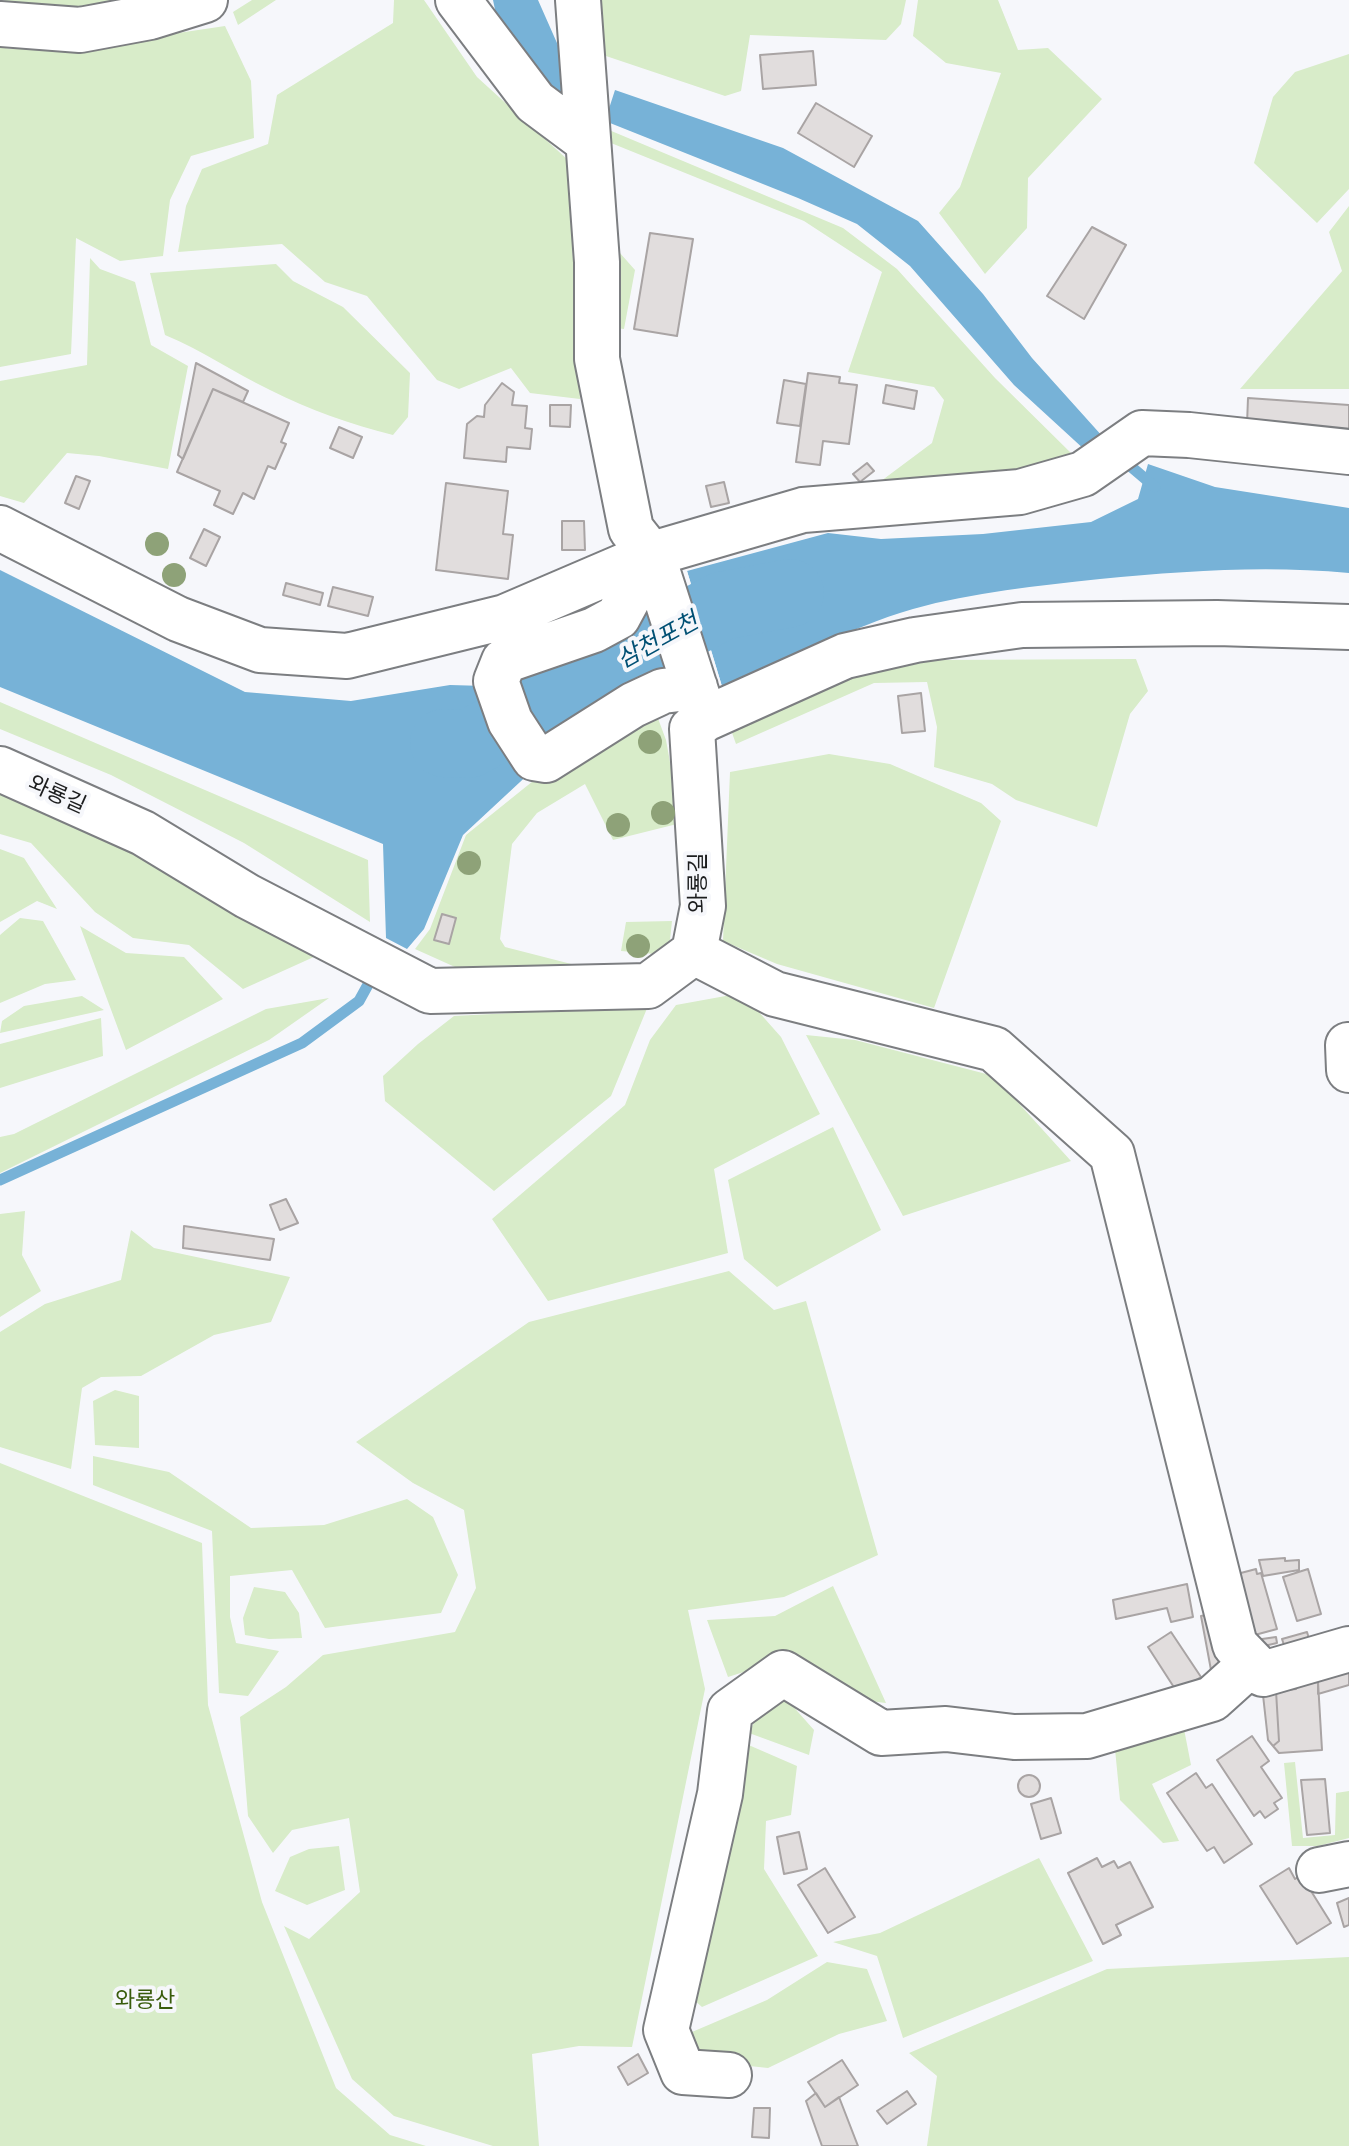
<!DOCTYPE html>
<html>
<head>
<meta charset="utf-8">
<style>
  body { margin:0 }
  canvas { display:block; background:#f6f7fb }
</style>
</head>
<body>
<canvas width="1349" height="2146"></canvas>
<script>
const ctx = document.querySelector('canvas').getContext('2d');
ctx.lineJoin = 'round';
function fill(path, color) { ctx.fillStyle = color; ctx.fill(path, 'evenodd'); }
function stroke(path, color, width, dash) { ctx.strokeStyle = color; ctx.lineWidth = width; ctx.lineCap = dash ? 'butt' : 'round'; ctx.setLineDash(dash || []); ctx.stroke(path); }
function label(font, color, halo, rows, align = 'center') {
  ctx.font = font + ' Cabin,"Noto Sans KR",sans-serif'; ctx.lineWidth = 8; ctx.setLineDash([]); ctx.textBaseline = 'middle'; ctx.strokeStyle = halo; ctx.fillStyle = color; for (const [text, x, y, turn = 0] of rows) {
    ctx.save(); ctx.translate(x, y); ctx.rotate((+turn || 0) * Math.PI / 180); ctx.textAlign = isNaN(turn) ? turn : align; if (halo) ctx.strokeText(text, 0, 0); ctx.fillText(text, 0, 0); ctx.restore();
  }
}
fill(new Path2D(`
  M4 0H125L57 17 9 6Z
  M252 0H276L238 25 233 12Z
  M394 0H424L477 77 568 160 580 399 530 393 511 368 459 389 437 380 367 296 325 282 282 244 178 252 186 206 202 169 268 144 277 95 393 23Z
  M600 0H906L901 24 886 40 750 35 741 91 725 96 603 55Z
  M918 0H998L1018 50 1048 48 1102 99 1028 178 1027 228 985 274 939 213 960 187 1001 73 946 63 913 36Z
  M225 26 251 81 254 138 191 156 170 200 163 256 120 261 76 238 71 354 0 367V47L11 49 178 33Z
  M1349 54V189L1317 223 1254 163 1273 97 1295 72Z
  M609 130 843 228 897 269 995 378 1073 455 1017 477 873 487 932 443 944 400 934 387 848 372 882 272 804 221 611 143Z
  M1349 206V389H1240L1342 271 1329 232Z
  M612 244 635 270 624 329 608 327Z
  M90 258 100 269 135 282 151 345 188 366 168 469 99 456 67 453 24 503 0 496V381L87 365Z
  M276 264 293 281 343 307 410 373 408 417 393 435C350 424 310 410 270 390 234 373 202 350 165 335L150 273Z
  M1136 659 1148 691 1130 714 1097 827 1016 800 992 784 934 767 937 727 927 682 874 683 736 744 731 730 842 678 937 660Z
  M0 702 368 860 370 922 244 843 111 775 0 729Z
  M653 705 666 740 681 823 613 840 585 784 537 813 512 844 500 939 505 947 622 977 520 983 455 967 415 949 430 929 466 835 543 773Z
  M829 754 890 764 981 803 1001 821 934 1008 777 964 723 941 730 772Z
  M0 794 125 846 316 956 243 989 189 945 133 938 95 912 31 843 0 834Z
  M0 849 24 858 57 909 37 901 0 922Z
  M20 918 43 921 76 980 45 984 0 1003V935Z
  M672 921 670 940 655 954 621 951 626 922Z
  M80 926 126 953 184 957 223 999 126 1050Z
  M742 993 781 1037 820 1114 714 1169 728 1253 548 1301 492 1219 625 1105 650 1040 676 1005Z
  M82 996 104 1010 0 1033 2 1021 24 1006Z
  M329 998 269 1040 0 1173V1137L14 1134 266 1009Z
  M648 1006 611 1096 494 1191 385 1101 383 1076 418 1044 454 1016Z
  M101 1018 103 1056 0 1088V1044Z
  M806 1035 855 1040 994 1076 1071 1161 903 1216Z
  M833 1127 881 1230 777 1287 744 1259 728 1180Z
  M25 1211 22 1255 41 1291 0 1317V1214Z
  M131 1230 154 1248 290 1277 271 1322 214 1335 141 1376 101 1377 82 1388 71 1469 0 1447V1332L45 1304 121 1280Z
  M729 1271 774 1310 806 1301 878 1555 784 1597 688 1610 705 1689 632 2047 579 2046 532 2054 539 2146H493L394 2116 352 2079 284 1926 309 1939 360 1892 349 1818 292 1830 273 1853 248 1816 240 1717 286 1687 323 1655 455 1632 476 1588 464 1510 413 1483 356 1442 529 1322Z
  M115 1390 139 1396V1448L95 1445 93 1401Z
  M93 1456 169 1472 251 1528 324 1525 407 1499 433 1517 458 1575 441 1613 325 1628 292 1570 230 1576V1617L236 1643 279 1651 248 1696 219 1693 212 1531 93 1485Z
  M0 1463 202 1543 208 1705 262 1902 336 2088 390 2135 426 2146H0Z
  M833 1586 886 1703 869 1701 775 1662 728 1677 707 1620 775 1616Z
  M254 1587 285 1592 299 1613 302 1638 269 1639 245 1635 243 1618Z
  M783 1695 814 1730 809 1755 749 1733 760 1710Z
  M1184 1729 1191 1765 1152 1784 1179 1841 1163 1843 1120 1800 1115 1749Z
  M744 1743 797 1766 791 1815 766 1821 764 1869 818 1956 702 2007 694 2000Z
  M1295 1762 1303 1838 1335 1835 1336 1793 1349 1791V1838L1318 1846H1292L1284 1763Z
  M339 1846 345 1890 307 1905 275 1891 290 1857 309 1849Z
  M1039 1858 1093 1961 903 2038 877 1956 833 1942 880 1933Z
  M1349 1957V2146H927L937 2076 909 2053 1107 1969Z
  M827 1962 867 1969 887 2021 839 2034 768 2068 703 2061 692 2032 767 2000Z`), '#d8ecc9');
fill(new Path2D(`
  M493 0H538L572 77 565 101 524 67 498 24Z
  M615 90 783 148 918 221 983 294 1032 358 1103 437 1086 451 1014 385 910 266 857 224 798 198 605 121Z
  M1148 464 1215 487 1349 508V573C1265 565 1183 571 1100 579 1038 586 973 592 913 609 847 628 785 663 724 693L687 571 828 533 881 539 983 534 1091 522 1138 499Z
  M0 570 245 692 351 701 450 685 485 686 534 769 463 835 424 929 407 949 386 938 383 844 0 687Z`), '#77b2d7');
fill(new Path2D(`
  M687 571 724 693 720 694 683 572Z`), '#f6f7fb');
stroke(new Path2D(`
  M1122 459 1155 487
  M0 1180 302 1043 359 1001 375 972`), '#77b2d7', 11);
stroke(new Path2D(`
  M444 743 469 744 593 674 722 606 790 593`), '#77b2d7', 68);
const building = new Path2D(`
  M813 51 816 85 763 89 760 55Z
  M816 103 872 136 854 167 798 133Z
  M1092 227 1126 245 1084 319 1047 296Z
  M650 233 693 239 677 336 634 329Z
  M196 363 248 391 243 402 213 389 183 459 178 455Z
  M808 373 840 377 839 383 857 385 849 444 823 441 820 465 796 462Z
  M784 380 806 384 800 426 777 423Z
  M502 383 514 392 512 405 527 406 525 428 532 429 530 449 507 447 506 462 464 458 467 424 477 416 484 417 485 405Z
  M886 385 917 391 914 409 883 403Z
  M213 389 289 423 281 442 286 444 275 469 268 466 254 499 243 493 233 514 214 505 220 491 177 472Z
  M1248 398 1349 405V431L1247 424Z
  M550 405H571L570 427 550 426Z
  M339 427 362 437 353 458 330 448Z
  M867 463 874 471 860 482 853 474Z
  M76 476 90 481 79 509 65 503Z
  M724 482 729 503 711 507 706 486Z
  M446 483 508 491 503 534 513 535 508 579 436 570Z
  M562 521H584L585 550H562Z
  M204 529 220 537 206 566 190 558Z
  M286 583 323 593 320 605 283 595Z
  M333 587 373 597 368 616 328 606Z
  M921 693 925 731 902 733 898 696Z
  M442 914 456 918 449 944 434 940Z
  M286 1199 298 1223 280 1230 270 1205Z
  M184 1226 274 1239 270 1260 183 1248Z
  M1285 1558V1561L1299 1560V1570L1263 1576 1259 1560Z
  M1256 1569 1257 1574 1261 1573 1277 1629 1251 1636 1237 1574Z
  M1308 1569 1321 1614 1297 1621 1283 1577Z
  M1187 1584 1193 1617 1171 1622 1167 1608 1116 1619 1113 1600Z
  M1216 1613 1226 1668 1211 1670 1201 1616Z
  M1171 1632 1201 1677 1177 1692 1148 1647Z
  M1307 1632 1310 1642 1285 1648 1282 1639Z
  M1276 1637 1277 1643 1264 1646 1262 1639Z
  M1349 1659V1685L1318 1694V1682L1295 1684 1296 1689 1276 1691 1279 1741 1273 1746 1268 1740 1262 1686Z
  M1318 1682 1322 1750 1279 1753 1273 1746 1279 1741 1276 1691 1296 1689 1295 1684Z
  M1252 1736 1269 1761 1261 1767 1282 1798 1274 1803 1278 1809 1265 1818 1260 1811 1254 1816 1217 1760Z
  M1196 1773 1206 1788 1212 1784 1252 1844 1224 1863 1214 1847 1207 1851 1167 1793Z
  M1018 1786a11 11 0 1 1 22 0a11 11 0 1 1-22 0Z
  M1325 1779 1330 1833 1307 1835 1301 1780Z
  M1051 1798 1061 1833 1041 1839 1031 1804Z
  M799 1832 807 1869 784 1874 777 1837Z
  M1097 1858 1102 1867 1114 1861 1118 1868 1130 1862 1153 1907 1116 1925 1121 1935 1103 1944 1068 1873Z
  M825 1868 855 1917 828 1933 798 1885Z
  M1289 1868 1295 1879 1301 1875 1331 1923 1297 1944 1260 1886Z
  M1349 1898V1925L1344 1927 1337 1903Z
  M638 2054 648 2073 628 2085 618 2067Z
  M842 2060 858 2085 825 2107 808 2082Z
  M907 2091 916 2104 887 2124 877 2111Z
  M816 2093 825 2107 839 2097 858 2146H822L806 2101Z
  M754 2108H770L769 2138 752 2137Z`);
fill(building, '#e1dddd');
stroke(building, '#a9a4a4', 2);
const minor = new Path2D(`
  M458 0 535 102 586 140
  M578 0 597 262V359L631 529 653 557 705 719
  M0 24 80 30 150 17 205 0
  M0 528 178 619 260 650 347 656 505 617 652 554 803 510 1020 492 1083 474 1142 433 1189 435 1349 452
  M652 554 618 617 594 630 504 661 496 681 510 721 534 758 546 760 633 705 663 691 695 687
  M0 769 143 833 247 896 430 991 648 986 694 952 703 906 692 729 705 719 845 656 915 640 1022 625 1217 623 1349 627
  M694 952 775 994 994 1049 1112 1154 1235 1645 1263 1674 1349 1649
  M1348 1045 1349 1070
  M1319 1870 1349 1864
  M729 2075 683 2072 666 2030 720 1794 730 1711 783 1673 881 1733 946 1729 1014 1737 1087 1736 1212 1699 1252 1663`);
stroke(minor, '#7c7e81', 48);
stroke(minor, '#fff', 44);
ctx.fillStyle = '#8ea278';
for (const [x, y] of [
  [157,544],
  [174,575],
  [650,742],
  [663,813],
  [618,825],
  [469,863],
  [638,946]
]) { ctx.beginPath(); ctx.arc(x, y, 12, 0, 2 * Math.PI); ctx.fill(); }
label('22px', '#1c1d1e', '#f6f7fb', [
  ["와룡길",57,795,24],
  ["와룡길",699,883,-90]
]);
label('22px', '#395c0c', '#f6f7fb', [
  ["와룡산",145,2001]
]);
label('italic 24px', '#015074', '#f6f7fb', [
  ["삼천포천",658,641,-29]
]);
</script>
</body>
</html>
